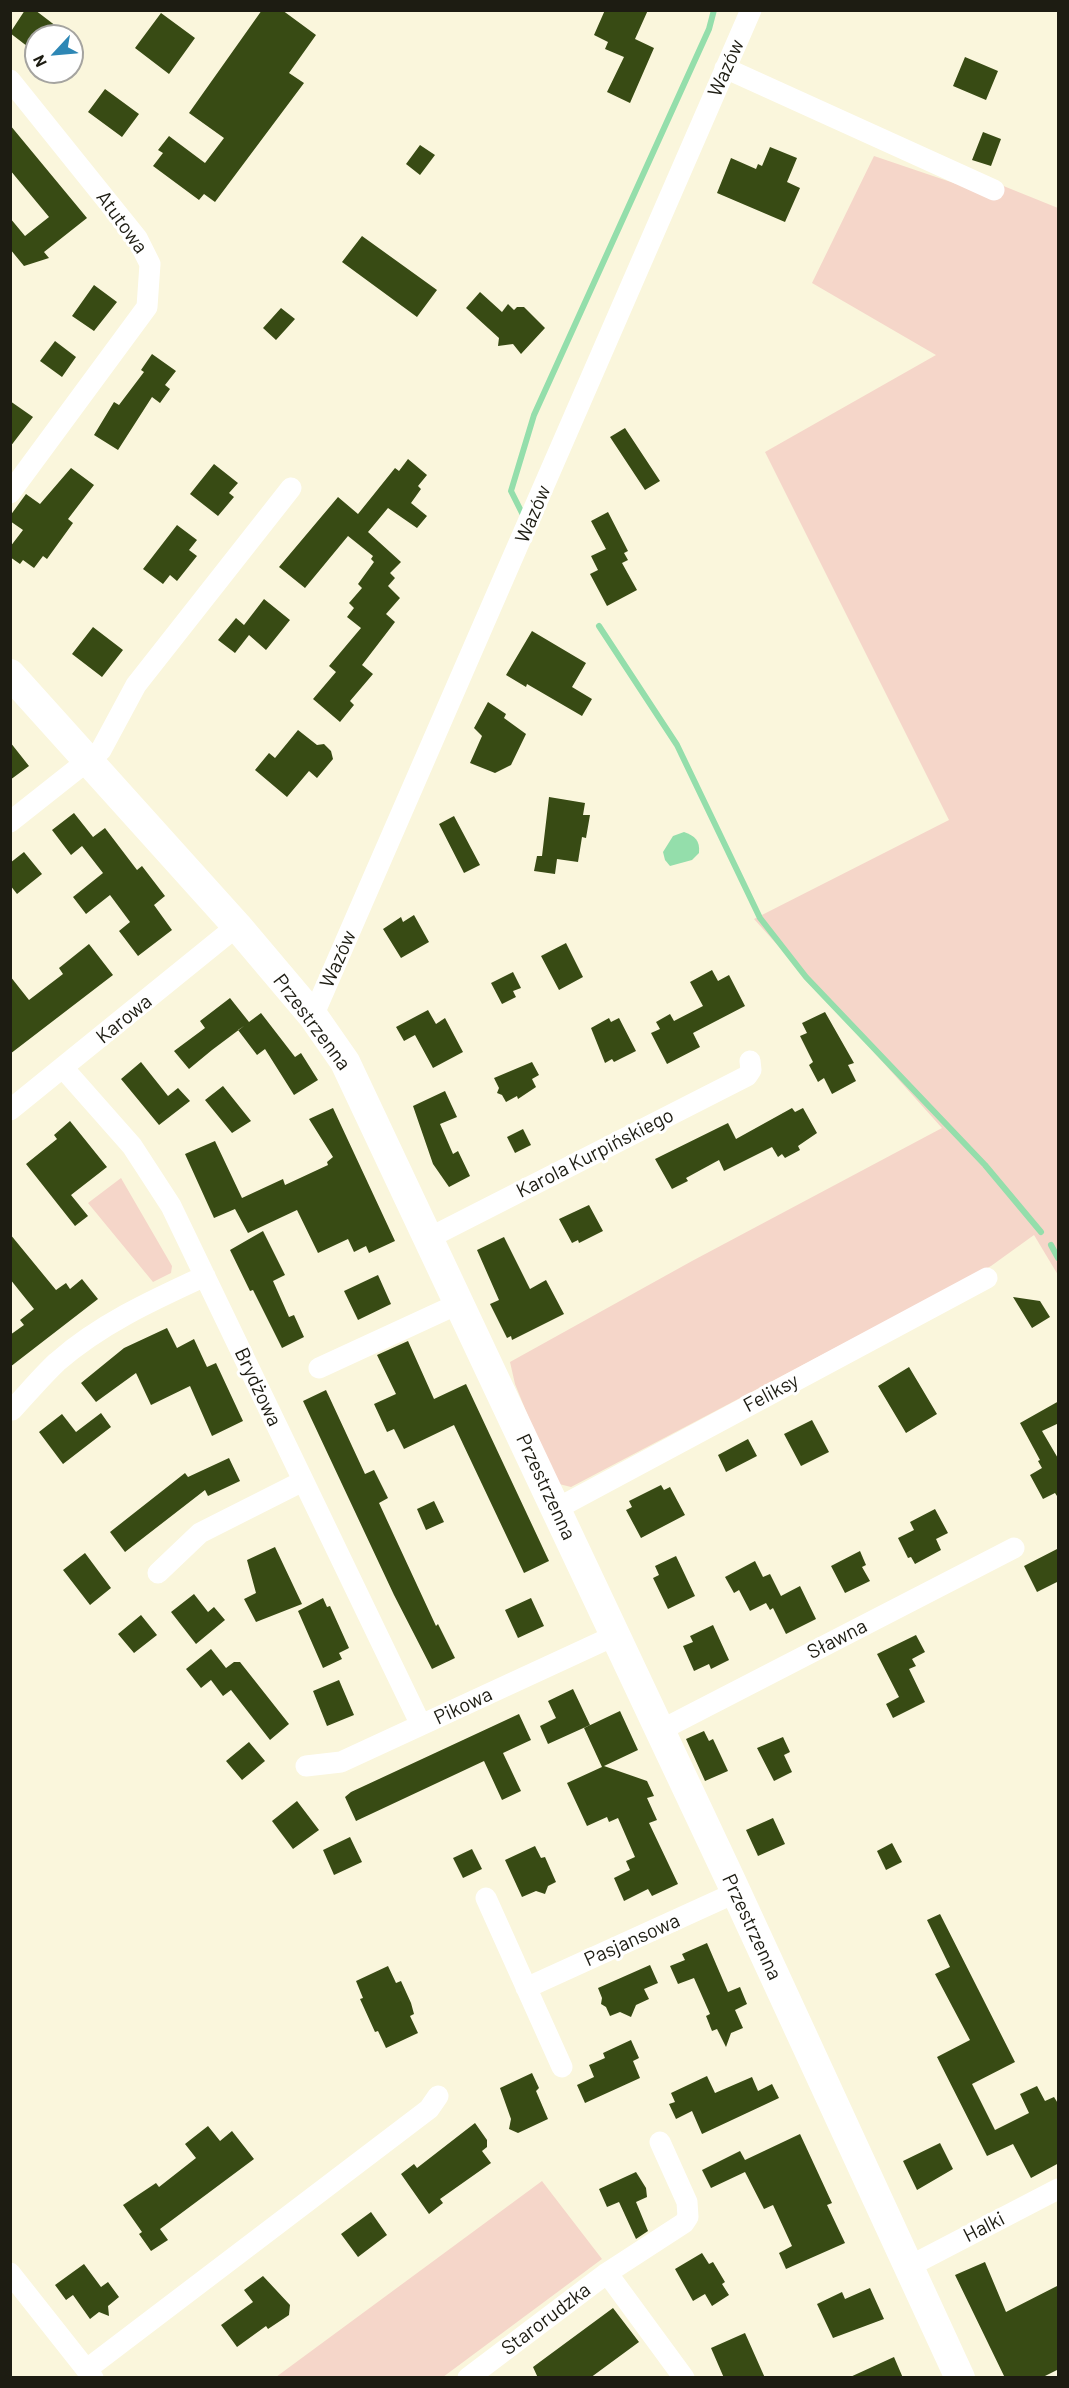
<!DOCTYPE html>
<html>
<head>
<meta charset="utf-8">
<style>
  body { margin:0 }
  #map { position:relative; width:1069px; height:2388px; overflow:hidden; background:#faf6dc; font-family:Barlow,sans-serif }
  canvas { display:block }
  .frame { position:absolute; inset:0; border:12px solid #1d1c12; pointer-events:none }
  .north { position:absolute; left:24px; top:24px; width:60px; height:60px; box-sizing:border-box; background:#fff; border:2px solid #a5a4a0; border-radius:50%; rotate:244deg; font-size:16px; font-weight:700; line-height:24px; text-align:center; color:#1d1c12 }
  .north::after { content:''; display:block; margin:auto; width:21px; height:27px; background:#2e87b5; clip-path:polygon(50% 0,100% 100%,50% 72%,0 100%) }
</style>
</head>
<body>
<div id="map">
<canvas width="1069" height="2388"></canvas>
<div class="frame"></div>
<div class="north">N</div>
</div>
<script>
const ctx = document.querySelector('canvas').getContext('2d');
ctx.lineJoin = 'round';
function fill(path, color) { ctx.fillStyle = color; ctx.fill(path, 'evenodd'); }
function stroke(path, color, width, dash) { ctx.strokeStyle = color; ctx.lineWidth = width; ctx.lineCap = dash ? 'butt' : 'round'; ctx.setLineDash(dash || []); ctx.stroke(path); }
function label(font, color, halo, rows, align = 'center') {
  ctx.font = font + ' Barlow,sans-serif'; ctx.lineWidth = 6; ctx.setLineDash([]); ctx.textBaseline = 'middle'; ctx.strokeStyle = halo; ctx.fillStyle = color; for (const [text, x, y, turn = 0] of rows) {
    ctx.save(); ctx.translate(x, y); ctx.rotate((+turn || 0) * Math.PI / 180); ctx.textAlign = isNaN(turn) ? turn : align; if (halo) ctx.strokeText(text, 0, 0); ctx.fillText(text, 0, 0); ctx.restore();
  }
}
fill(new Path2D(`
  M874 156 992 196 1001 185 1058 208V1275L1034 1235 991 1266 571 1487 555 1483 515 1384 510 1362 692 1261 942 1128 754 919 949 820 765 452 936 355 812 283Z
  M121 1178 172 1266 171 1273 153 1282 88 1203Z
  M542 2181 602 2259 443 2377H276Z`), '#f5d6c9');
fill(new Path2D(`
  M684 832C695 836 700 840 699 853L692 860 670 866 665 860 663 852 673 836Z`), '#94deab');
stroke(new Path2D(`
  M524 517 511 491 534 415 709 29 714 10
  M599 626 677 745 760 918 806 977 985 1165 1041 1232
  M1051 1245 1058 1258`), '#94deab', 6);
fill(new Path2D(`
  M25 10H35L69 36H36V53L10 33Z
  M262 10H282L316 35 289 73 304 83 215 202 204 194 199 200 153 166 163 153 158 150 169 136 205 163 224 138 189 113Z
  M605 10H648L635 39 654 48 630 103 607 92 624 57 605 49 608 42 594 35Z
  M161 13 195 38 169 74 135 48Z
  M965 57 998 71 986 100 953 86Z
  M105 89 139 114 122 137 88 112Z
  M10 125 87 218 44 252 49 258 24 266 10 249V218L25 236 49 217 10 170Z
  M983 132 1001 139 991 166 972 160Z
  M420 145 435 155 420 175 406 164Z
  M770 147 797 158 787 182 800 188 785 222 717 193 731 158 756 169 758 164 762 166Z
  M362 236 437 290 417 317 342 262Z
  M94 285 117 302 94 331 72 316Z
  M480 292 502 312 508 304 514 310 517 307H524L545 328 521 354 513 344 498 346 499 338 466 308Z
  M281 308 295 319 276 340 263 328Z
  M55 341 76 357 62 377 40 361Z
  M152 354 176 371 165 385 170 389 160 403 152 397 118 450 94 435 114 402 119 405 144 372 141 370Z
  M10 401 33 417 10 447Z
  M625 428 660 481 645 490 610 437Z
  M408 459 427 475 418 486 421 489 411 503 427 516 417 528 388 508 368 532 401 562 390 573 395 578 388 586 400 598 386 614 395 622 362 665 373 674 350 701 354 705 340 722 313 699 336 672 329 666 361 628 347 617 354 608 349 603 362 588 358 584 374 562 371 559 373 556 348 536 305 588 279 567 338 497 358 514 395 468 399 471Z
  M214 464 238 483 229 493 234 497 218 516 190 494Z
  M71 468 94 485 68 519 73 523 47 559 43 556 34 568 23 560 20 564 10 557V547L23 530 10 521V516L26 494 40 504Z
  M608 512 628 551 624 553 628 560 622 563 637 590 607 606 590 574 598 570 591 556 606 549 591 521Z
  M177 525 197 540 189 550 197 556 177 581 170 575 163 584 143 569Z
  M264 599 290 620 266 650 249 635 235 653 218 640 236 618 244 625Z
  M93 627 123 650 102 677 72 654Z
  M532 631 586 663 572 687 592 699 582 716 527 684 526 687 506 675Z
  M488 702 506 714 504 718 526 734 511 765 495 773 470 763 482 736 474 728Z
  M298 730 317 745 324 744 331 751 333 759 317 778 309 771 287 797 255 770 269 753 275 758Z
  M10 742 29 766 10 780Z
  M549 797 585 803 583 815H590L586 838 582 837 578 862 557 859 555 874 534 871 537 856H542Z
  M74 813 93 837 105 828 137 870 142 866 165 896 154 905 172 930 138 956 119 931 130 922 110 895 86 914 73 897 103 873 82 846 71 855 52 830Z
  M454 816 480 865 464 873 439 824Z
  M24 852 42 874 17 894 10 885V863Z
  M414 915 429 942 401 958 383 929 401 917 403 922Z
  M566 943 583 977 559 990 541 956Z
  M89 944 113 975 10 1054V976L29 1000 63 974 59 968Z
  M712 970 718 981 729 975 745 1006 693 1033 700 1047 667 1064 651 1033 660 1029 656 1022 670 1014 674 1021 703 1006 690 982Z
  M513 972 521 988 513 991 516 997 502 1004 491 983Z
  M230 998 249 1022 261 1013 295 1057 301 1053 318 1080 294 1095 265 1049 257 1055 238 1030 244 1026 212 1050 189 1069 174 1051 205 1028 200 1021Z
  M428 1010 436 1024 445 1018 463 1052 433 1068 415 1035 404 1041 396 1027Z
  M825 1012 854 1063 848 1065 856 1081 832 1094 824 1078 818 1082 809 1065 813 1062 800 1036 807 1033 802 1023Z
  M609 1018 611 1022 619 1018 636 1051 614 1062 612 1059 605 1063 591 1028Z
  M141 1062 168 1096 178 1088 190 1101 159 1125 121 1079Z
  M532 1062 539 1075 532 1079 536 1087 518 1099 517 1096 506 1102 502 1095 497 1093 499 1088 494 1078Z
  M223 1086 251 1121 232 1133 205 1100Z
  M445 1091 457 1117 440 1124 453 1154 458 1151 470 1176 449 1187 433 1164 413 1106Z
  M333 1108 395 1241 369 1253 366 1246 354 1252 348 1239 318 1253 297 1210 248 1233 235 1209 214 1218 185 1154 215 1141 242 1198 283 1179 285 1185 328 1165 327 1162 333 1157 309 1119Z
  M792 1108 795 1112 803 1108 817 1133 798 1146 800 1150 785 1158 782 1154 778 1157 772 1147 724 1171 719 1160 686 1178 688 1181 672 1189 655 1159 728 1123 736 1139Z
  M70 1121 107 1167 71 1195 88 1216 75 1226 26 1164 57 1139 54 1135Z
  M523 1129 531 1145 515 1153 507 1137Z
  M589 1205 603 1231 579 1243 578 1240 572 1243 559 1219Z
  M263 1231 285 1275 273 1281 289 1317 294 1315 304 1337 282 1348 253 1290 250 1291 230 1250Z
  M10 1234 56 1290 66 1283 70 1289 82 1279 98 1299 10 1367V1335L24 1325 20 1320 34 1309 10 1279Z
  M504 1237 530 1289 546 1280 564 1314 512 1340 511 1336 507 1338 490 1304 499 1300 477 1250Z
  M378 1275 391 1304 358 1320 344 1291Z
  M1013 1297 1040 1301 1050 1317 1032 1328Z
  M167 1328 177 1348 194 1339 207 1367 216 1363 243 1421 212 1436 190 1386 151 1405 136 1373 96 1402 81 1383 124 1348Z
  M408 1341 434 1399 466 1384 549 1561 524 1573 454 1425 404 1449 394 1429 387 1432 374 1404 396 1394 377 1355Z
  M909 1367 937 1414 906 1433 878 1386Z
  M326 1390 365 1474 374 1470 388 1498 379 1503 436 1626 438 1624 455 1658 432 1669 394 1595 303 1401Z
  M1059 1401V1423L1042 1431 1059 1460V1499L1055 1493 1043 1499 1030 1475 1042 1468 1038 1461 1040 1460 1020 1423Z
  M101 1413 111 1427 63 1464 39 1432 62 1414 76 1432Z
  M812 1420 829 1452 801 1466 784 1434Z
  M748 1439 757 1456 726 1472 718 1455Z
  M229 1458 240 1481 208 1496 205 1490 125 1552 110 1532 185 1473 188 1477Z
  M661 1485 664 1490 670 1487 685 1515 641 1538 626 1510 632 1507 629 1501Z
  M434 1501 444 1522 426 1530 417 1509Z
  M935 1509 948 1533 936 1539 941 1550 915 1564 911 1557 908 1558 898 1538 914 1530 910 1522Z
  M275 1547 302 1604 256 1622 244 1599 256 1593 247 1560Z
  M1059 1548V1581L1037 1592 1024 1566Z
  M860 1551 866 1565 862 1567 870 1581 845 1593 831 1566Z
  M85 1553 111 1588 90 1605 63 1570Z
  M676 1556 695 1596 668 1609 653 1578 659 1575 655 1566Z
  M755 1561 763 1577 770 1574 781 1596 800 1586 816 1619 786 1634 773 1608 770 1610 766 1603 750 1611 739 1590 734 1593 725 1577Z
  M194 1594 208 1612 214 1607 225 1620 196 1644 171 1612Z
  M323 1598 327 1607 330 1606 349 1648 339 1653 342 1659 323 1668 298 1611Z
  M531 1598 544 1626 518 1638 505 1610Z
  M141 1615 157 1635 134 1653 118 1634Z
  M713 1625 729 1660 711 1669 709 1664 694 1671 683 1646 693 1642 690 1636Z
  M916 1635 925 1652 912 1659 916 1666 909 1669 925 1702 893 1718 886 1704 899 1697 877 1654Z
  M211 1649 226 1668 234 1662H240L289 1724 270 1740 231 1690 223 1696 211 1680 201 1688 186 1669Z
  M339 1680 354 1715 327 1726 313 1691Z
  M573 1689 590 1725 548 1744 540 1726 556 1718 548 1701Z
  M620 1711 638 1750 604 1766 647 1781 654 1796 647 1798 657 1820 649 1823 678 1884 652 1896 648 1889 624 1901 614 1878 630 1870 626 1861 635 1857 618 1818 609 1822 607 1817 587 1826 567 1783 602 1767 584 1728Z
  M519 1714 531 1740 503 1753 521 1791 502 1800 484 1761 356 1821 345 1797 351 1792Z
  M704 1731 709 1741 713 1739 728 1771 705 1781 686 1739Z
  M783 1737 790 1752 784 1755 792 1772 774 1781 757 1748Z
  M249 1742 265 1761 242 1780 226 1761Z
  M297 1801 319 1830 293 1849 272 1821Z
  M773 1818 785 1844 758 1856 746 1830Z
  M350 1837 362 1862 334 1875 323 1850Z
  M892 1843 902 1862 886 1870 877 1851Z
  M535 1846 541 1858 545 1857 556 1882 548 1886 545 1894 536 1891 522 1897 505 1860Z
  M472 1849 482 1869 463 1878 453 1858Z
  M940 1914 1015 2062 972 2084 995 2130 1029 2113 1020 2094 1037 2086 1045 2101 1054 2097 1059 2105V2163L1031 2178 1013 2144 987 2156 937 2057 970 2040 935 1974 950 1967 927 1920Z
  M707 1943 728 1992 740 1987 747 2004 735 2010 743 2028 731 2033 726 2047 717 2029 712 2031 706 2016 710 2014 694 1978 678 1984 670 1966 685 1960 682 1954Z
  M650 1965 658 1983 644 1989 649 1999 636 2005 631 2017 620 2012 610 2016 606 2007 601 2004 602 1998 598 1988Z
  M388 1966 396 1983 401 1981 411 2003 414 2014 410 2016 418 2033 386 2048 378 2031 375 2032 360 1999 363 1998 356 1981Z
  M631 2040 639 2058 633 2061 640 2078 585 2103 577 2085 594 2077 589 2065 605 2058 603 2053Z
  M532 2073 539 2088 536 2091 548 2119 518 2133 509 2129 511 2119 500 2088Z
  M707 2076 715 2093 752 2077 758 2091 772 2084 779 2098 702 2134 692 2111 676 2119 669 2104 675 2102 671 2093Z
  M475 2123 487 2140V2147L482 2151 491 2163 440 2199 443 2203 429 2214 401 2174 414 2164 417 2168Z
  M208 2126 220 2141 232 2131 254 2159 160 2229 168 2240 151 2251 139 2234 142 2232 123 2205 156 2183 159 2187 196 2158 185 2144Z
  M800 2134 832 2203 827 2205 845 2243 786 2269 779 2253 792 2246 773 2205 764 2209 745 2172 711 2188 702 2170 740 2151 745 2160Z
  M940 2143 953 2169 917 2190 903 2161Z
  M636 2172 646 2188 647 2197 636 2202 648 2231 636 2239 619 2202 607 2207 599 2189Z
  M371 2212 387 2235 358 2257 341 2234Z
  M702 2253 709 2264 713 2262 725 2282 722 2284 729 2295 712 2306 705 2294 693 2301 675 2269Z
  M985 2262 1006 2312 1059 2285V2369L1041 2378H1005L955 2275Z
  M84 2264 101 2287 108 2282 119 2297 108 2306 109 2316 99 2312 90 2319 73 2295 66 2300 55 2285Z
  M263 2276 290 2305 289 2315 268 2329 266 2326 237 2347 221 2325 253 2302 244 2290Z
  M870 2288 884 2319 833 2338 817 2304 842 2292 845 2299Z
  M613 2308 639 2342 590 2378H538L533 2367Z
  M745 2333 765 2378H724L711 2348Z
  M894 2357 903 2378H848Z`), '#384b14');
stroke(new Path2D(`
  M725 68 994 190
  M10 80 137 238 150 264 147 307 10 493
  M10 822 101 750 136 685 291 488
  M313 1016 751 10
  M64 1069 132 1146 171 1206 421 1725
  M10 1110 237 926
  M429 1238 747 1076 751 1070 750 1061
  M319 1368 460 1303
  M12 1410C27 1394 41 1377 57 1362 100 1324 153 1300 205 1276
  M556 1509 987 1278
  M158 1573 200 1533 303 1481
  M661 1730 1014 1548
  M306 1766 341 1762 616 1635
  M486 1898 562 2067
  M526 1988 737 1892
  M910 2266 1058 2189
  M10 2273 93 2378
  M607 2273 684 2223 688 2217 687 2202 660 2142
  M87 2369 429 2109 438 2096
  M468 2378 607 2273 684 2378`), '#fff', 21);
stroke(new Path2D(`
  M10 674 237 926 313 1016 345 1062 730 1879 960 2378`), '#fff', 30);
label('20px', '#1d1c12', '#fff', [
  ["Wazów",726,68,-66],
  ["Atutowa",122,222,54],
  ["Wazów",533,514,-67],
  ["Wazów",338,959,-66],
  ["Karowa",124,1019,-39],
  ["Przestrzenna",312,1022,53],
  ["Karola Kurpińskiego",595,1153,-27],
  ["Brydżowa",258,1387,65],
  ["Feliksy",771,1393,-28],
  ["Przestrzenna",546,1487,65],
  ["Sławna",837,1639,-27],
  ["Pikowa",463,1706,-25],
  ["Przestrzenna",752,1927,65],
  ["Pasjansowa",632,1940,-24],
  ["Halki",984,2227,-27],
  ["Starorudzka",546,2319,-37]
]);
</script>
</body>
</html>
